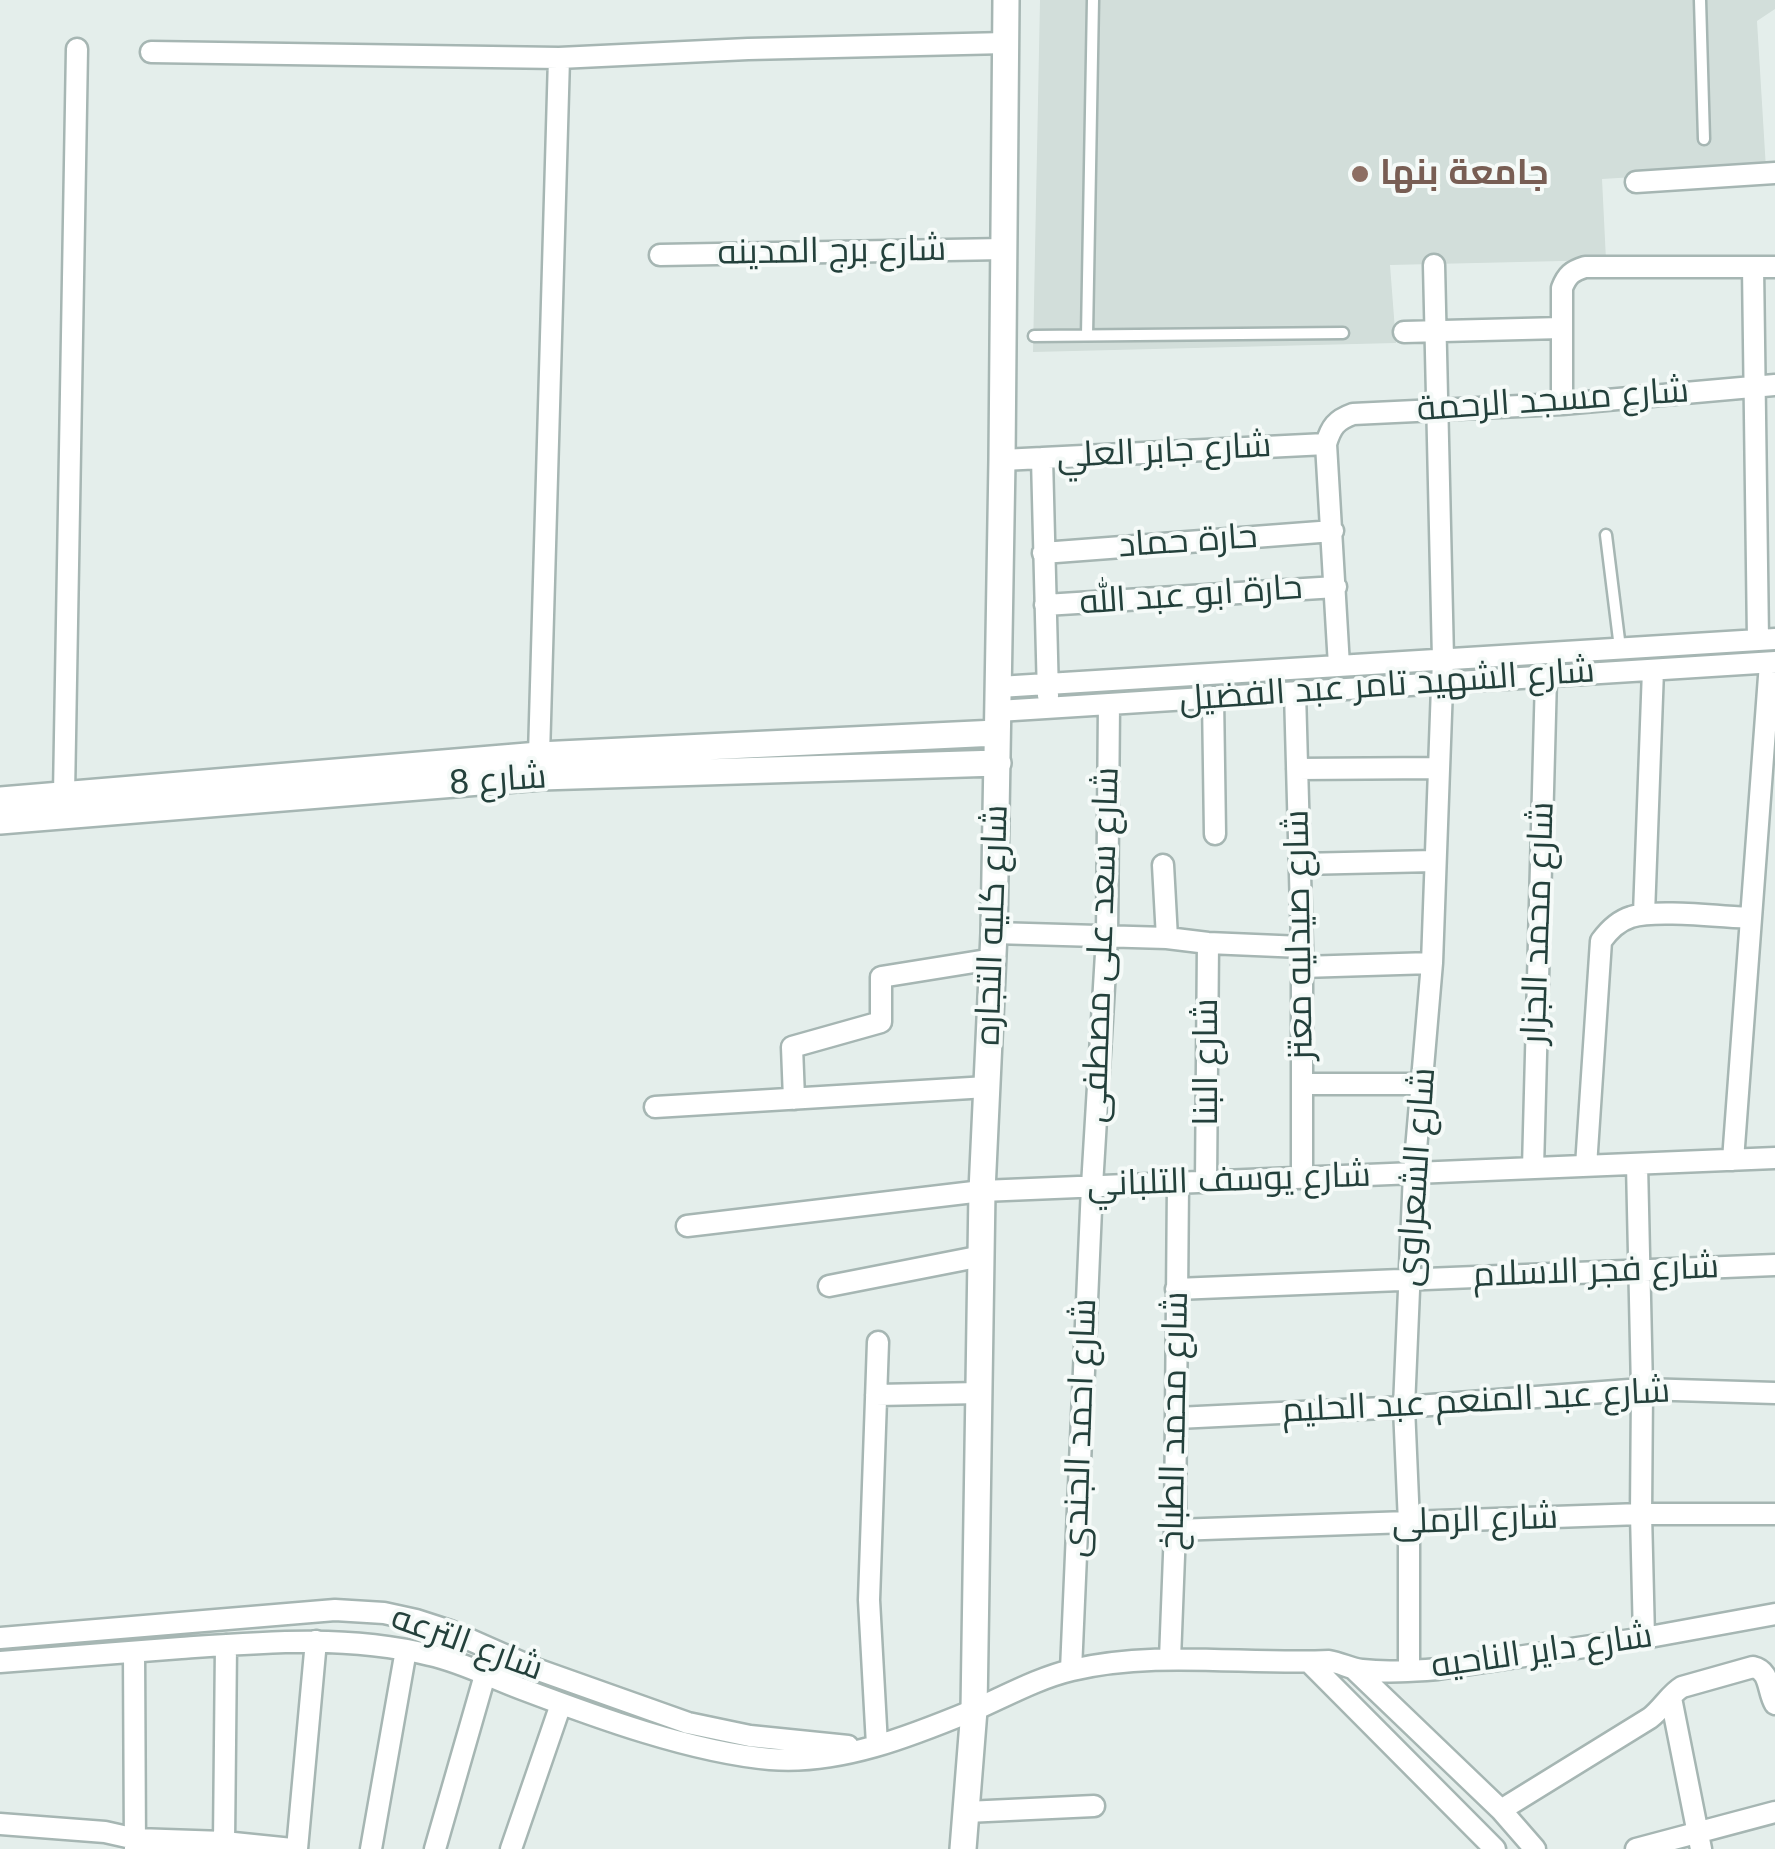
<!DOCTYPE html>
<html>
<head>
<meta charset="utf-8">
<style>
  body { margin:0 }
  canvas { display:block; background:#e4eeeb }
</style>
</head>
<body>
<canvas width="1775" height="1849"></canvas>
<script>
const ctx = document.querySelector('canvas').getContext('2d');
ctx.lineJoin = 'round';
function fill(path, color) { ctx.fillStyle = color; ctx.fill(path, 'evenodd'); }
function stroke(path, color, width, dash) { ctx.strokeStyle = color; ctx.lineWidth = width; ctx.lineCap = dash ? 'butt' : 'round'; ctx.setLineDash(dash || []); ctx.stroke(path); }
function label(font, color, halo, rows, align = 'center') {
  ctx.font = font + ' Arial,Cairo,sans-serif'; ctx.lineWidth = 8; ctx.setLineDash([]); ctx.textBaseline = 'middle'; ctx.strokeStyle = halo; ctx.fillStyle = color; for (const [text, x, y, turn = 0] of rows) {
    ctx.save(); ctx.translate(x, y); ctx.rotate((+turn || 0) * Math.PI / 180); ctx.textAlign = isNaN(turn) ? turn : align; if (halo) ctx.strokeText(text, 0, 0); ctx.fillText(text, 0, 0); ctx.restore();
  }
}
fill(new Path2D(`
  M1040 0H1775V9L1757 21 1766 169 1602 179 1606 260 1390 265 1396 343 1033 352Z`), '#d2deda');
const service = new Path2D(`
  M1700 0 1704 139
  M1087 335 1093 0
  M1034 336 1343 333
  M1606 535 1620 648`);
const minor = new Path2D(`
  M151 52 559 58 748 49 1006 43
  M1636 182 1775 173
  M660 255 1004 249
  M1753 267 1758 640
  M1404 332 1561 328
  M1562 404V288C1567 275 1572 271 1585 267H1775
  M1042 458 1048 696
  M1002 460 1326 444
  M1043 553 1333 531
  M1045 605 1336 587
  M1339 666 1326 444C1331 427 1336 420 1353 414L1562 404 1775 385
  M999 687 1775 639
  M1295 692 1302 947V1178
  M1213 697 1215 834
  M998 711 1775 662
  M539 755 559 58
  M1297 769 1438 768
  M64 794 77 49
  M1300 864 1434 861
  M1163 865 1167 938
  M1644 914 1653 670
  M994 933 1167 938 1208 943 1302 947
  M1302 967 1432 963
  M1302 1084H1423
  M794 1099 792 1047 881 1022V977L993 959
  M655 1107 987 1087
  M1733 1160 1770 663
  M1637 1164 1642 1389 1641 1514 1644 1638
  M1586 1166 1601 941C1609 930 1618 921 1631 917 1655 909 1723 917 1751 918
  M1533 1168 1546 677
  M1206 1182 1208 943
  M687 1226 982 1191 1775 1158
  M829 1286 982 1256
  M1176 1289 1775 1265
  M876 1395 980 1393
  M1177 1418 1404 1407 1642 1389 1775 1393
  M1175 1530 1641 1514H1775
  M0 1638 335 1610 384 1613 416 1620 450 1631 536 1669 688 1723 750 1736 848 1746
  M134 1652 135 1849
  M1170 1659 1175 1530 1178 1183
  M0 1662C60 1657 121 1653 181 1648 265 1642 348 1635 430 1655 462 1662 492 1678 522 1689 596 1717 691 1752 770 1759 839 1765 911 1736 974 1710 1006 1696 1038 1678 1072 1670 1157 1650 1244 1665 1329 1661 1341 1663 1351 1669 1362 1670 1387 1673 1413 1671 1438 1669L1644 1638 1775 1614
  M1309 1662 1495 1849
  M1071 1670 1092 1186 1107 937 1109 704
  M1355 1670 1501 1810 1535 1849
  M1409 1671V1523L1404 1407 1414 1173 1432 963 1443 659 1434 265
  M1671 1698 1701 1849
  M877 1745 869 1600 878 1342
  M1501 1810 1650 1718C1662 1709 1670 1694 1682 1687L1753 1667C1771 1671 1767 1691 1775 1704
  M966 1812 1094 1806
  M0 1824 105 1832 136 1839 224 1842 292 1849
  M224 1842 226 1645
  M297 1849 316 1641
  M371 1849 406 1650
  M435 1849 485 1675
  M511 1849 561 1704
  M1636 1849 1775 1812`);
const tertiary = new Path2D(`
  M0 800 539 755 996 733
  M0 821 541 777 998 763
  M963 1849 974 1710 982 1191 994 933 1002 460 1006 0`);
stroke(service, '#a6b6b3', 15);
stroke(minor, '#a6b6b3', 25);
stroke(tertiary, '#a6b6b3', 30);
stroke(service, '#fff', 10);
stroke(minor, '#fff', 20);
stroke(tertiary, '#fff', 25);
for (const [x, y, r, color] of [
  [1360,174,10,"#8d6e63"]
]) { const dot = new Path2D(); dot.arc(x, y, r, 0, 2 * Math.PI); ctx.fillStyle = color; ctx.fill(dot); stroke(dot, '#f5faf8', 4); }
label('bold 35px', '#785e54', '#f5faf8', [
  ["جامعة بنها",1380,174]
], 'left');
label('35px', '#23403b', '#f5faf8', [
  ["شارع برج المدينه",832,252,-1],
  ["شارع مسجد الرحمة",1553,401,-4],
  ["شارع جابر العلي",1164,452,-3],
  ["حارة حماد",1188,542,-4],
  ["حارة ابو عبد الله",1191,596,-4],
  ["شارع الشهيد تامر عبد الفضيل",1387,686,-4],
  ["شارع 8",498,781,-4],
  ["شارع محمد الجزار",1539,923,-88],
  ["شارع كليه التجاره",993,925,-88],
  ["شارع صيدليه معتز",1300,935,-91],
  ["شارع سعد على مصطفى",1102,945,-88],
  ["شارع البنا",1207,1062,-90],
  ["شارع الشعراوى",1417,1177,-86],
  ["شارع يوسف التلباني",1229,1181,-2],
  ["شارع فجر الاسلام",1596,1272,-2],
  ["شارع عبد المنعم عبد الحليم",1476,1402,-3],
  ["شارع محمد الطباخ",1175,1421,-89],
  ["شارع احمد الجندى",1081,1428,-88],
  ["شارع الرملى",1475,1521,-2],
  ["شارع الترعه",467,1644,20],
  ["شارع داير الناحيه",1542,1652,-8]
]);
</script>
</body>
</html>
